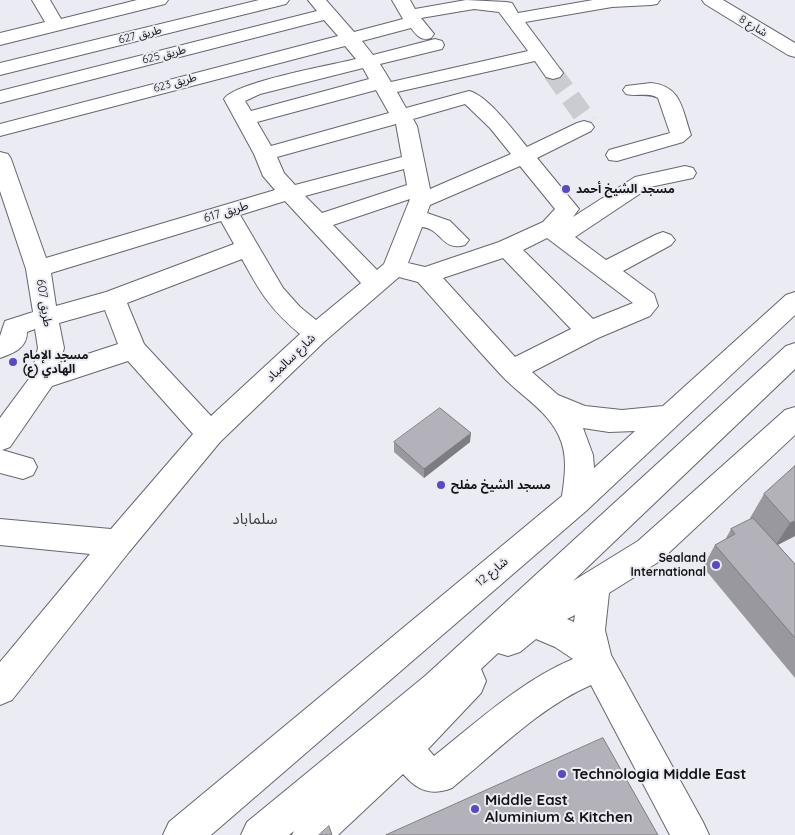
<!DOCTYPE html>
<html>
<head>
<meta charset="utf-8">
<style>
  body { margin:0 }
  canvas { display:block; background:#ebecf3 }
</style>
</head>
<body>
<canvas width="795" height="835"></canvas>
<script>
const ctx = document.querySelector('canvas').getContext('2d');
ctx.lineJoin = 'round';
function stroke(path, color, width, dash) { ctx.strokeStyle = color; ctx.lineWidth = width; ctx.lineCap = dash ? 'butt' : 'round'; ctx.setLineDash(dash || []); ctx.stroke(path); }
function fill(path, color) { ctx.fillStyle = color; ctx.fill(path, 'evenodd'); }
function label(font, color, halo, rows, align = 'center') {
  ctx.font = font + ' Quicksand,"Noto Sans Arabic",sans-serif'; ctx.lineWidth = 4; ctx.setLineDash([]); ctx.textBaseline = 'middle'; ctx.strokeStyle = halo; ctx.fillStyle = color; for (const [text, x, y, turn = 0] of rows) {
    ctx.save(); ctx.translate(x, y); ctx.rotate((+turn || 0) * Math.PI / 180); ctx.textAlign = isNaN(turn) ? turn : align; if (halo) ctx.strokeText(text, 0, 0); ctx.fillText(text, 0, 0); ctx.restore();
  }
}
stroke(new Path2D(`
  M553 73 588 122`), '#cbcbd2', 20, [20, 10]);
const minor = new Path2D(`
  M32 0H50L61 19 137 0H168L165 4 0 45V33L45 22Z
  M259 0H289L286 4 0 75V63Z
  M308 0H326L354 32 403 19 392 0H410L415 9 466 0 506 2 512 3 518 13 593 0H660L657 4 651 5 612 7 525 22 563 73 560 77 553 79 546 77 535 61 397 92 406 108 469 91C487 95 515 132 527 147L577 123 584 121 591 123 594 127 591 131 537 158 579 209 573 217 635 177 685 166 693 168 696 173 693 178 650 187 575 237 606 260 655 235 663 232 671 235 675 240 671 245 623 271 654 294 658 306 650 316 598 338 532 372 558 395 585 406 622 410 663 406 786 295 795 292V315L586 511 211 835H163L169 822 562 496C565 476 568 455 559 436 547 410 521 396 502 376 473 345 446 313 418 282L399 277 325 341 220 442 129 552 12 700 0 705V662L90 554 0 545V519L111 529 193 434 128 361 52 386 10 447 2 450 33 459 37 467 33 475 23 479 0 473V418L31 376 38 348 35 329 27 332C27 348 14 353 0 358V336L5 321 33 312 26 269 0 191V152L8 154 11 159 46 258 275 190 263 176 254 154 224 99C235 82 332 65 356 59L345 46 0 136V124L338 36 324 20 0 103V91L317 11ZM474 9 499 12 528 51 391 82 380 64 442 49 444 45 442 41 435 39 373 55 362 41 411 28C417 36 421 41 431 38L434 34 421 18ZM363 68 369 79 251 111 245 101 260 94ZM376 90 389 113 271 146 257 122ZM465 104 490 128 511 154 430 189 417 126 413 119ZM396 124 402 157 295 185 284 173 277 157ZM520 166 555 209 543 222 499 242 425 267 408 263 422 227C442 229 442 252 465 245L469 240 450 221 427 213 430 205ZM404 169 407 185 322 213 305 196ZM410 199 384 264 377 270 333 225ZM285 201 361 283 316 320 300 307 283 288 240 215ZM221 221 234 244 106 292 56 306 51 273ZM547 238 633 303 593 319 523 250ZM503 258 571 329 515 357 443 278ZM242 259C260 292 270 309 300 334L211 416 144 344 127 303ZM105 310 118 344 60 363 64 348 59 323ZM583 428 609 432 635 431 594 468 593 455Z
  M702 0H723L795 43V57L788 55 705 4Z
  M651 83C682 86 682 110 691 135L683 142 617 161 609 160 606 155 609 150 670 133 658 98C648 92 637 97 626 94L623 90 626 86Z
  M795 343V369L573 581 638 541 785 410 795 407V435L660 561 609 593 605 630 611 655 703 822 709 835H670L591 685C540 707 495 753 452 788 431 796 418 791 403 774L338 835H292L294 831 289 835H241L247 822 425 676 786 346ZM575 615 574 622 567 619ZM536 639 555 647 573 659C521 681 478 721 434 756L428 749 481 693 486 681 481 669 498 653 508 656 520 652Z`);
stroke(minor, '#66666d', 2);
fill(minor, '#fff');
fill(new Path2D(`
  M394 442H470L424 478 394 452Z
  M795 466V536L778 545 795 564V678L703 567 715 545 725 540 731 529 751 519 750 518 764 494Z`), '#9a989f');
fill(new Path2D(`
  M471 433 470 442 424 478V469Z
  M795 521V536L775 546 790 523Z`), '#7d7c82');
const building = new Path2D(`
  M440 408 471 433 424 469 394 442Z
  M795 466V521L790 523 764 494Z
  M753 518 795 564V638L715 545 735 534 731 529Z
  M603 738 658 835H386Z
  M329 826 332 835H319Z`);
fill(building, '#b3b1b9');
stroke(building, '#7d7c82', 1);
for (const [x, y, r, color] of [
  [566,189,5,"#574ac2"],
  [13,362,5,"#574ac2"],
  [441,485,5,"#574ac2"],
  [716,565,5,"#574ac2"],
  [562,774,5,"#574ac2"],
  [475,809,5,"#574ac2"]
]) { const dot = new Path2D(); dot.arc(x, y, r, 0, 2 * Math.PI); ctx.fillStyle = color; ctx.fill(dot); stroke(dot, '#ebecf3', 2); }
label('11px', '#131315', '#ebecf3', [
  ["شارع 8",753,26,31],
  ["طريق 627",140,35,-14],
  ["طريق 625",164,55,-14],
  ["طريق 623",175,83,-15]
]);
label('bold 12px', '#131315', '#ebecf3', [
  ["مسجد الشيخ أحمد",576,189],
  ["مسجد الإمام",23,355],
  ["الهادي (ع)",23,369],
  ["مسجد الشيخ مفلح",451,485],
  ["Sealand",706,558,"right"],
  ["International",706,572,"right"]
], 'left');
label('12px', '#131315', '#ebecf3', [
  ["طريق 617",226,212,-17],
  ["طريق 607",44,303,81],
  ["شارع سالمباد",291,358,-44],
  ["شارع 12",492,572,-40]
]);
label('15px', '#3d3d43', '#ebecf3', [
  ["سلماباد",255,519]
]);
label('bold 15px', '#131315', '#ebecf3', [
  ["Technologia Middle East",572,774],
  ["Middle East",485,800],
  ["Aluminium & Kitchen",485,817]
], 'left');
</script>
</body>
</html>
